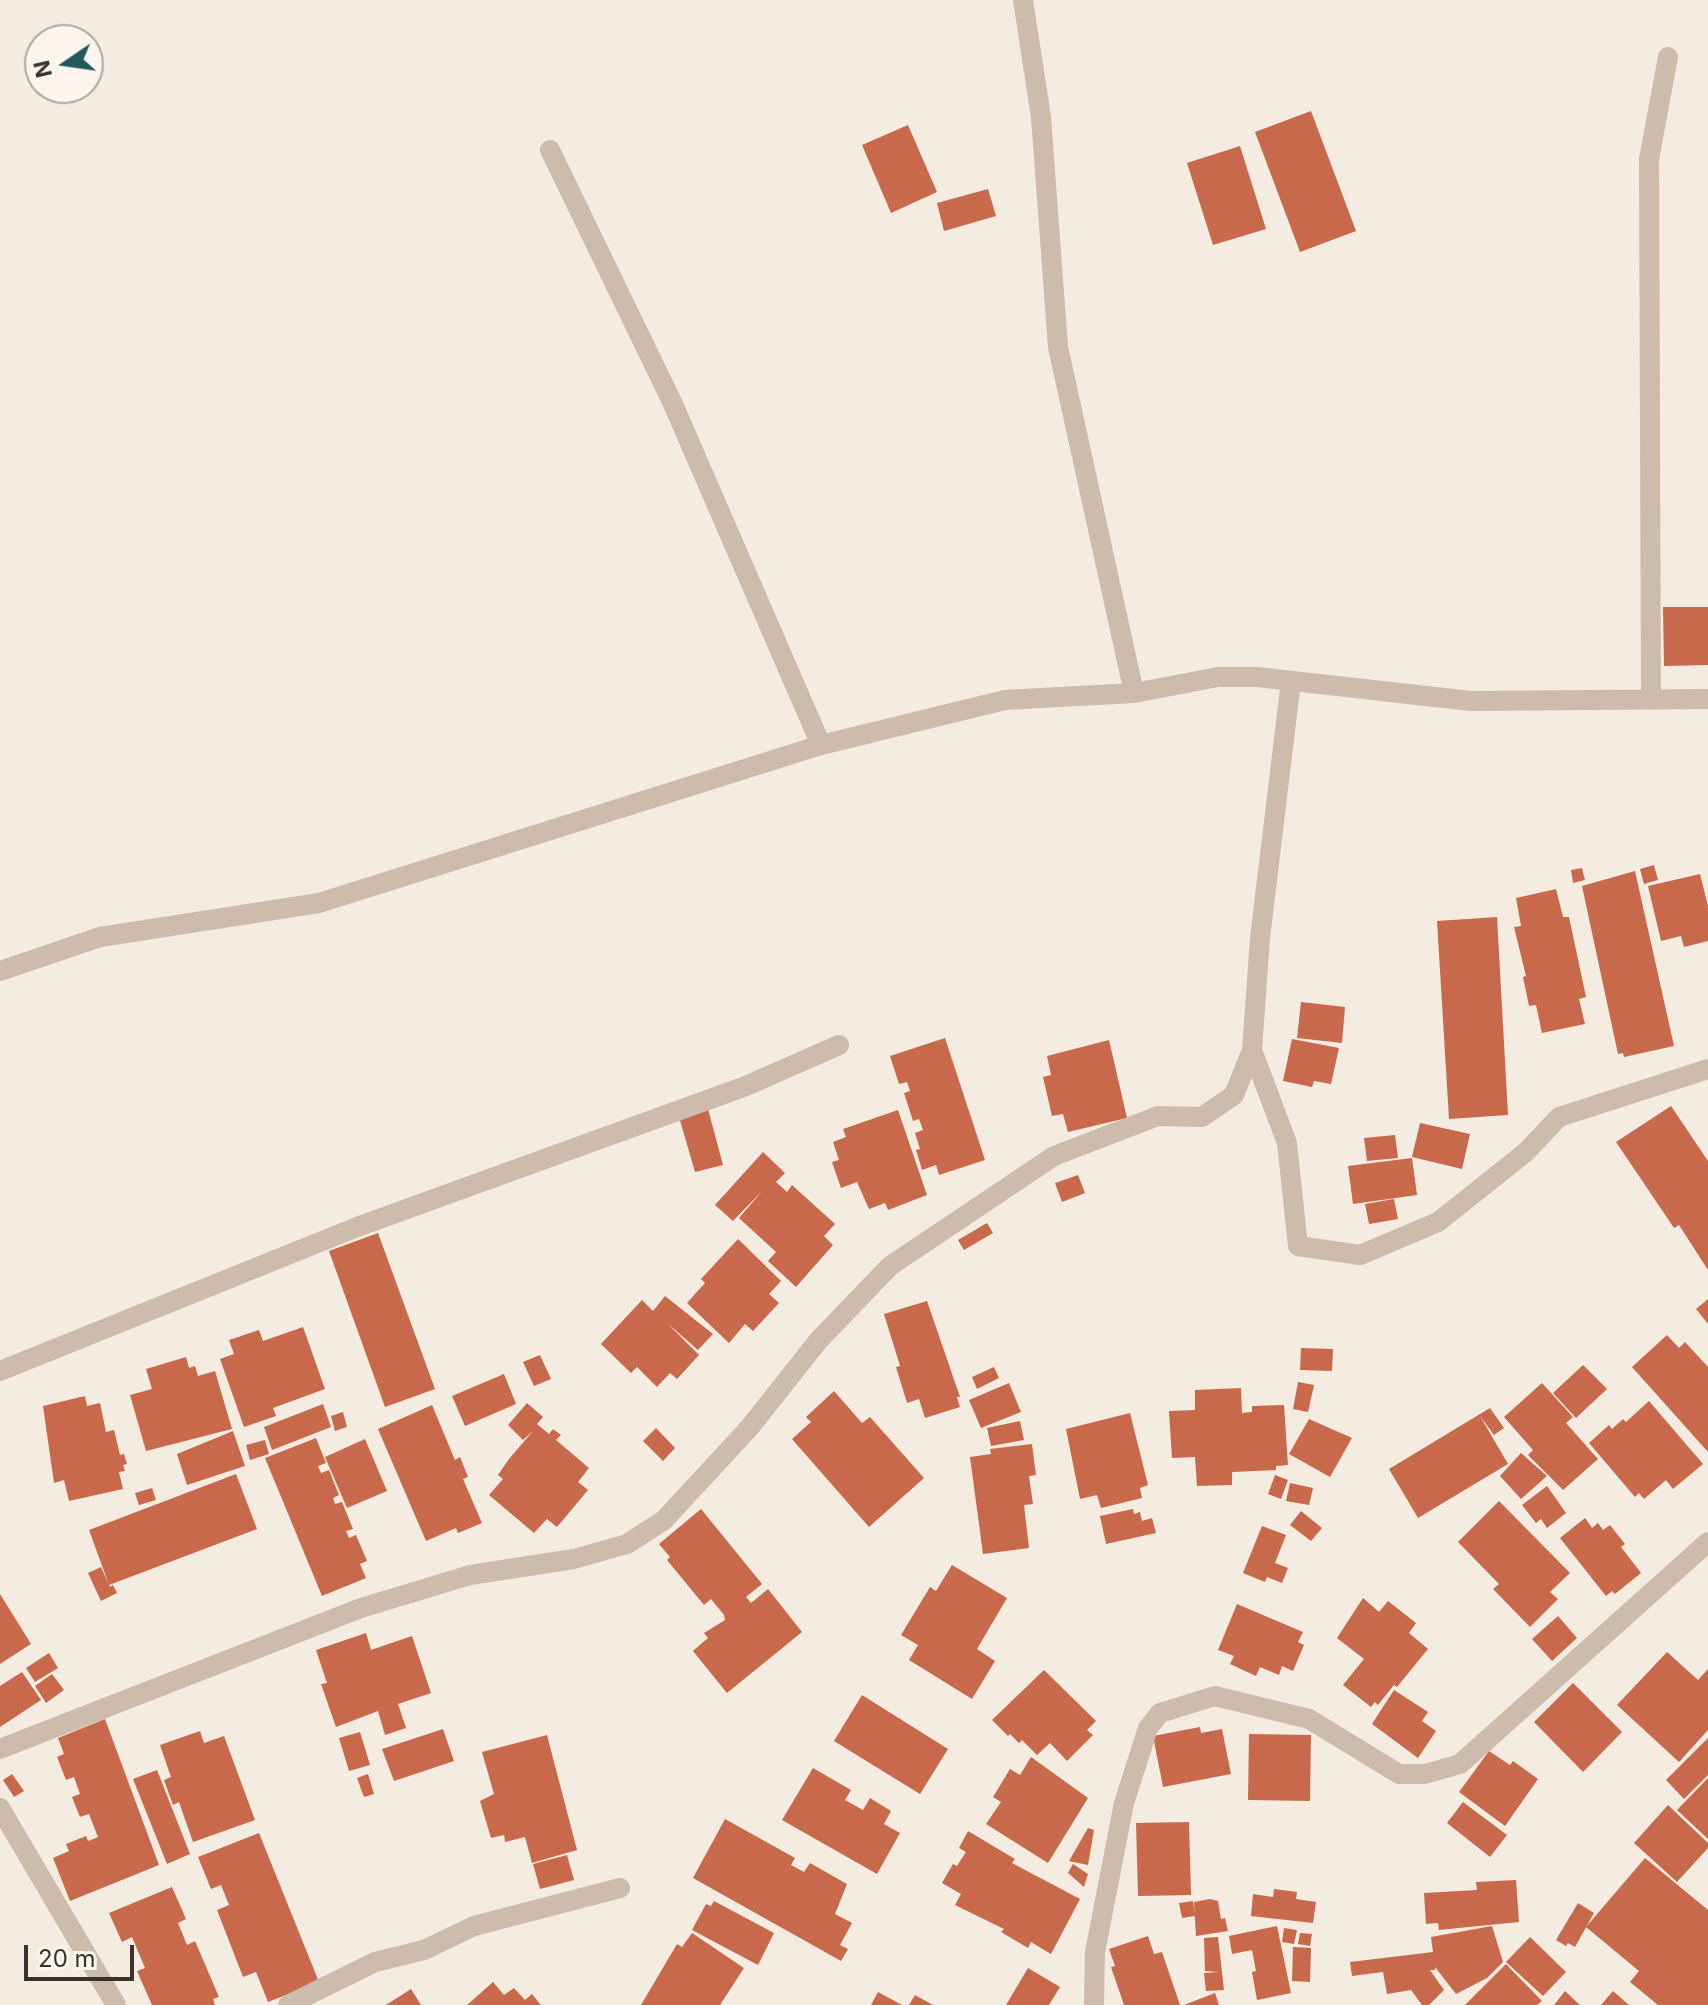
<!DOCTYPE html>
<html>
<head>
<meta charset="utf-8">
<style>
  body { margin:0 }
  #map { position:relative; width:1708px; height:2005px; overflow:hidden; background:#f4ebe1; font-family:Inter,sans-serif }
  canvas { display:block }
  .north { position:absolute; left:24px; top:24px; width:80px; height:80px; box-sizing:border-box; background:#fbf5ee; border:2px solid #aea6a0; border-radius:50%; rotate:257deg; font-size:22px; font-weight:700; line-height:32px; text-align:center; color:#3b302b }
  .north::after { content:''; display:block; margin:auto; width:28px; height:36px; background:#1f5a5e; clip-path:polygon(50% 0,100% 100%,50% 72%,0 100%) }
  .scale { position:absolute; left:24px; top:1945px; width:110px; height:36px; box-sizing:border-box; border:4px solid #3b302b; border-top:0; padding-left:10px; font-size:24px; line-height:28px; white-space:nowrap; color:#3b302b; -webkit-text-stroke:6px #fbf5ee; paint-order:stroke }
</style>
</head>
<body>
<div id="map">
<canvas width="1708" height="2005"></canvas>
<div class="north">N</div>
<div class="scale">20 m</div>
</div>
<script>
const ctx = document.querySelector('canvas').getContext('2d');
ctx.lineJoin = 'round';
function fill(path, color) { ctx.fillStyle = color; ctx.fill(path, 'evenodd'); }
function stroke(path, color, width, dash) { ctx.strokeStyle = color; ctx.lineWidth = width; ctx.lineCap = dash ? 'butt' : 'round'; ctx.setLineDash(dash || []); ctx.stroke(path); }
fill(new Path2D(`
  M1311 111 1356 231 1300 252 1255 132Z
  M908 125 937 192 891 213 862 145Z
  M1240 146 1266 229 1213 245 1187 163Z
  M988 189 996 216 944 231 937 203Z
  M1663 607H1708V665L1664 666Z
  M1654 865 1658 880 1644 884 1640 869Z
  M1582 868 1585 880 1573 883 1571 870Z
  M1635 871 1674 1046 1624 1057 1623 1053 1618 1054 1582 886Z
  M1700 874 1708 906V941L1684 947 1681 936 1661 941 1648 886Z
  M1556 889 1563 917H1569L1586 997 1579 999 1585 1024 1542 1033 1536 1005 1529 1006 1523 977 1526 976 1514 927 1521 926 1516 898Z
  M1497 917 1508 1115 1449 1119 1437 921Z
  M1301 1002 1345 1007 1342 1043 1297 1038Z
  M945 1038 985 1160 939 1175 936 1165 922 1170 916 1150 920 1149 915 1133 923 1130 919 1119 913 1121 904 1093 910 1091 907 1082 899 1084 890 1056Z
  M1292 1039 1339 1048 1331 1084 1314 1081 1312 1087 1283 1081Z
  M1109 1040 1127 1118 1068 1132 1063 1114 1052 1116 1043 1077 1051 1075 1047 1056Z
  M1671 1106 1708 1161V1270L1679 1225 1674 1228 1616 1142Z
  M708 1109 723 1165 695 1172 679 1117Z
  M898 1110 927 1195 888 1210 885 1203 869 1209 857 1182 841 1188 832 1162 839 1160 833 1142 846 1137 843 1129Z
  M1420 1123 1470 1134 1462 1169 1412 1157Z
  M1395 1135 1398 1158 1367 1161 1364 1138Z
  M763 1152 785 1173 776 1182 787 1192 792 1185 835 1224 824 1236 833 1245 796 1287 768 1261 776 1252 739 1218 763 1190 733 1221 715 1205Z
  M1412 1158 1417 1195 1353 1204 1348 1166Z
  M1078 1175 1085 1193 1062 1202 1055 1183Z
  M1394 1199 1398 1219 1369 1224 1365 1204Z
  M987 1223 993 1233 964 1250 958 1240Z
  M378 1233 435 1389 385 1407 329 1251Z
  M738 1239 781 1281 769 1294 779 1303 753 1331 745 1324 729 1343 687 1303 705 1283 701 1279Z
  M665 1296 713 1334 698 1350 667 1323 699 1355 677 1379 670 1373 657 1387 637 1367 631 1373 601 1344 642 1300 653 1311Z
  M1708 1299V1324L1696 1309Z
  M927 1301 960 1397H957L960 1407 925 1418 919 1399 907 1403 896 1367 900 1366 884 1314Z
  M303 1327 325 1389 273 1408 276 1416 244 1427 220 1359 234 1354 229 1340 259 1330 263 1341Z
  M1667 1335 1679 1348 1685 1342 1708 1367V1452L1632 1367Z
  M1301 1348 1333 1349 1332 1371 1300 1370Z
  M540 1355 551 1379 534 1386 523 1362Z
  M186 1357 189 1368 195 1366 198 1376 215 1371 232 1429 146 1451 130 1395 152 1389 146 1369Z
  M1583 1365 1607 1389 1576 1418 1553 1393Z
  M994 1367 999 1378 977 1389 972 1377Z
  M504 1374 516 1404 465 1426 452 1396Z
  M1298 1382 1314 1385 1308 1412 1293 1409Z
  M1009 1383 1021 1412 981 1428 969 1400Z
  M1542 1383 1573 1417 1566 1423 1598 1459 1563 1490 1528 1455 1533 1450 1504 1417Z
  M1241 1388 1242 1413 1252 1412V1406L1284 1405 1288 1465 1276 1466V1470L1232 1472V1485L1197 1486 1195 1457 1172 1458 1169 1411 1195 1410V1390Z
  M834 1391 862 1423 870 1417 924 1478 869 1527 792 1439 811 1422 806 1417Z
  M85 1396 87 1406 100 1403 106 1432 114 1430 120 1455 124 1454 127 1464 123 1465 125 1471 119 1472 123 1489 69 1501 64 1480 54 1483 43 1406Z
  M1649 1401 1703 1464 1673 1489 1666 1480 1644 1499 1639 1493 1635 1497 1589 1443 1609 1425 1612 1429 1623 1419 1626 1422Z
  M527 1403 543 1417 537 1424 549 1434 553 1429 561 1435 556 1440 589 1468 578 1482 588 1490 557 1527 547 1519 534 1533 489 1495 503 1479 498 1475 509 1459 533 1431 523 1440 508 1425Z
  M323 1404 331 1427 272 1450 264 1427Z
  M432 1405 455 1460 460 1457 468 1477 463 1479 482 1523 458 1533 456 1528 426 1541 378 1429Z
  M1490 1408 1504 1428 1494 1435 1480 1416 1508 1464 1418 1518 1389 1469Z
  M343 1412 347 1427 335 1431 331 1416Z
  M1130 1413 1148 1485 1140 1488 1142 1498 1101 1508 1097 1495 1080 1499 1066 1429Z
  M1309 1419 1352 1438 1330 1477 1289 1454Z
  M1020 1421 1024 1440 991 1446 987 1428Z
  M656 1428 675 1448 663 1461 643 1441Z
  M233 1431 245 1466 187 1485 177 1454Z
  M316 1438 326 1463 318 1466 321 1473 329 1470 339 1495 333 1498 335 1504 342 1502 353 1529 346 1531 349 1538 356 1535 367 1561 360 1564 366 1578 322 1596 265 1458Z
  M365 1439 387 1491 347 1508 325 1457Z
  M265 1440 269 1454 250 1460 246 1445Z
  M1032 1444 1036 1475 1029 1476 1033 1504 1024 1505 1029 1548 983 1554 970 1457 991 1454 990 1449Z
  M1521 1453 1547 1476 1521 1499 1500 1476Z
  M236 1474 257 1529 109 1585 89 1530Z
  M1275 1475 1288 1480 1281 1499 1268 1494Z
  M1290 1483 1313 1488 1309 1505 1286 1501Z
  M1547 1486 1566 1513 1547 1528 1541 1519 1536 1523 1522 1505Z
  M152 1488 156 1500 139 1505 135 1493Z
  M1499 1501 1570 1573 1550 1592 1558 1599 1530 1627 1493 1589 1499 1584 1458 1542Z
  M701 1509 762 1584 746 1597 751 1603 768 1589 802 1632 727 1693 693 1651 708 1638 704 1633 725 1620 724 1615 711 1599 704 1605 667 1560 670 1557 659 1544Z
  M1133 1509 1134 1514 1140 1512 1142 1521 1152 1518 1156 1533 1106 1544 1100 1516Z
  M1301 1511 1322 1528 1311 1541 1290 1525Z
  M1585 1518 1592 1528 1598 1523 1603 1530 1610 1525 1625 1544 1621 1547 1641 1573 1615 1594 1612 1591 1606 1596 1560 1538Z
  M1262 1526 1286 1535 1275 1563 1288 1568 1282 1583 1267 1577 1265 1582 1243 1573Z
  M952 1565 1007 1598 977 1649 995 1661 972 1699 909 1660 918 1645 901 1635 930 1587 936 1591Z
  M101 1567 110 1587 113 1585 117 1593 101 1601 88 1573Z
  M0 1594 31 1644 0 1664Z
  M1363 1598 1379 1612 1388 1601 1416 1623 1409 1633 1428 1649 1397 1687 1394 1685 1378 1705 1375 1702 1371 1707 1343 1685 1364 1659 1337 1638Z
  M1237 1604 1303 1632 1298 1642 1304 1645 1293 1671 1282 1666 1279 1675 1260 1667 1256 1676 1230 1664 1234 1656 1218 1650Z
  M1558 1616 1577 1638 1552 1661 1532 1639Z
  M366 1633 371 1650 412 1636 431 1693 398 1704 406 1728 385 1735 378 1711 336 1727 321 1684 327 1683 316 1650Z
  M1667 1652 1698 1680 1708 1669V1730L1679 1762 1617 1705Z
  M49 1653 58 1668 35 1682 26 1668Z
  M1044 1670 1096 1721 1087 1730 1093 1735 1067 1761 1050 1743 1037 1755 1022 1740 1019 1743 1010 1734 1008 1736 992 1720Z
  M22 1672 41 1700 0 1727V1686Z
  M52 1674 64 1690 46 1703 35 1686Z
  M1573 1683 1622 1732 1583 1772 1534 1722Z
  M1394 1690 1428 1712 1422 1721 1436 1731 1418 1758 1372 1724Z
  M862 1695 948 1749 920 1794 834 1741Z
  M105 1719 159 1865 70 1901 53 1858 69 1851 66 1844 86 1836 88 1841 98 1837 89 1814 80 1817 72 1797 80 1794 74 1777 66 1780 57 1757 64 1754 58 1738Z
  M1200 1727 1201 1733 1222 1729 1231 1774 1163 1787 1153 1736Z
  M443 1729 454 1761 394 1781 382 1749Z
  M200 1731 204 1743 224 1736 255 1820 193 1842 179 1802 173 1805 164 1780 171 1777 160 1745Z
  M360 1732 370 1765 349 1771 339 1738Z
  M1249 1734 1311 1735 1310 1801 1248 1800Z
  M547 1735 577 1850 532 1863 525 1837 505 1842 504 1835 491 1838 480 1801 494 1794 482 1752Z
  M1708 1738V1775L1684 1799 1666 1780Z
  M1489 1751 1510 1765 1513 1761 1538 1779 1505 1826 1459 1792Z
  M1031 1757 1088 1798 1048 1863 986 1824 1001 1802 993 1797 1010 1769 1020 1775Z
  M813 1768 851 1790 845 1800 863 1810 870 1798 891 1811 884 1824 900 1833 877 1874 782 1820Z
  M157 1770 190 1854 167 1864 133 1779Z
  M12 1774 24 1791 14 1797 3 1780Z
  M368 1774 374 1794 364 1797 357 1778Z
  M1708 1778V1839L1677 1810Z
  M1463 1802 1507 1835 1490 1857 1447 1823Z
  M1668 1805 1708 1843V1848L1677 1882 1634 1843Z
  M725 1819 795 1858 791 1865 804 1872 810 1863 847 1884 835 1914 852 1923 840 1945 848 1949 841 1961 693 1878Z
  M1189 1822 1191 1895 1138 1896 1136 1823Z
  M1088 1828 1094 1830 1088 1865 1069 1861Z
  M968 1831 1015 1859 1012 1863 1080 1899 1051 1954 1031 1942 1028 1948 1001 1932 1004 1929 955 1905 961 1894 942 1883 953 1864 957 1866 966 1852 959 1848Z
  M259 1833 319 1982 268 2002 256 1972 243 1977 217 1910 229 1905 221 1885 211 1889 198 1857Z
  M567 1855 574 1880 540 1889 533 1864Z
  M1645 1858 1708 1910V2005H1658L1630 1982 1639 1971 1586 1927Z
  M1073 1864 1088 1874 1084 1887 1068 1873Z
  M1516 1880 1519 1922 1439 1930 1438 1923 1426 1924 1424 1893 1477 1890 1476 1882Z
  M172 1887 186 1919 178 1923 187 1945 195 1941 219 1997 213 1999 215 2005H152L137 1971 145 1968 132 1937 122 1942 109 1913Z
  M1274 1889 1297 1892 1296 1899 1316 1902 1313 1923 1251 1916 1253 1894 1273 1897Z
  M1210 1899 1218 1901 1221 1919 1225 1918 1228 1931 1196 1936 1194 1902Z
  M714 1901 774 1933 758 1965 692 1930 706 1904 711 1906Z
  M1193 1901 1195 1916 1182 1918 1179 1903Z
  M1578 1903 1594 1913 1575 1947 1568 1943 1566 1946 1556 1940Z
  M1277 1926 1291 1993 1257 2000 1252 1972 1256 1971 1252 1950 1232 1954 1229 1936Z
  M1492 1926 1503 1962 1487 1978 1456 1994 1435 1967V1970H1430L1444 1990 1429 2005H1422L1411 1990 1387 1994 1383 1972 1352 1976 1350 1962 1433 1952 1431 1937Z
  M1284 1928 1297 1930 1294 1944 1282 1942Z
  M692 1933 744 1968 720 2005H641L677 1944 682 1947Z
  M1300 1933 1312 1934 1310 1946 1298 1944Z
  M1148 1936 1154 1954 1162 1952 1180 2005H1124L1111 1967 1115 1966 1109 1949Z
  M1218 1937 1224 1990 1206 1991 1204 1973 1219 1972 1205 1971 1204 1938Z
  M1530 1937 1566 1972 1543 1996 1506 1962Z
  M1293 1947 1311 1948 1310 1982 1292 1981Z
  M1506 1964 1542 2001 1537 2005H1465Z
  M1028 1968 1060 1987 1049 2005H1006Z
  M493 1982 504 1995 514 1988 525 2000 532 1994 541 2005H467Z
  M411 1989 421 2005H386Z
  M1565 1991 1580 2005H1554Z
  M1613 1991 1629 2005H1601Z
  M878 1992 902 2005H871Z
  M1215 1993 1219 2005H1184Z
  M915 1995 933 2005H909Z`), '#c8694b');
stroke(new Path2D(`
  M1023 0 1041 117 1058 347 1134 693
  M550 150 673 404 821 745
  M1651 700 1649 159 1668 57
  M0 971 100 937 319 903 821 745 1005 700 1134 693 1218 677H1257L1471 701 1708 699
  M1252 1050 1287 1143 1298 1246 1360 1255 1438 1222 1526 1152 1559 1117 1708 1069
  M0 1371 357 1227 746 1086 839 1045
  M0 1749 361 1608 470 1575 574 1559 627 1544 664 1520 750 1427 818 1341 890 1266 1054 1156 1158 1116 1202 1117 1234 1095 1252 1050 1260 938 1291 681
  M0 1808 116 2005
  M288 2005 375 1962 424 1950 474 1926 620 1888
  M1094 2005 1095 1952 1124 1803 1148 1728 1160 1713 1215 1696 1309 1719 1399 1774H1425L1460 1764 1708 1542`), '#cdbbac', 20);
</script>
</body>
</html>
